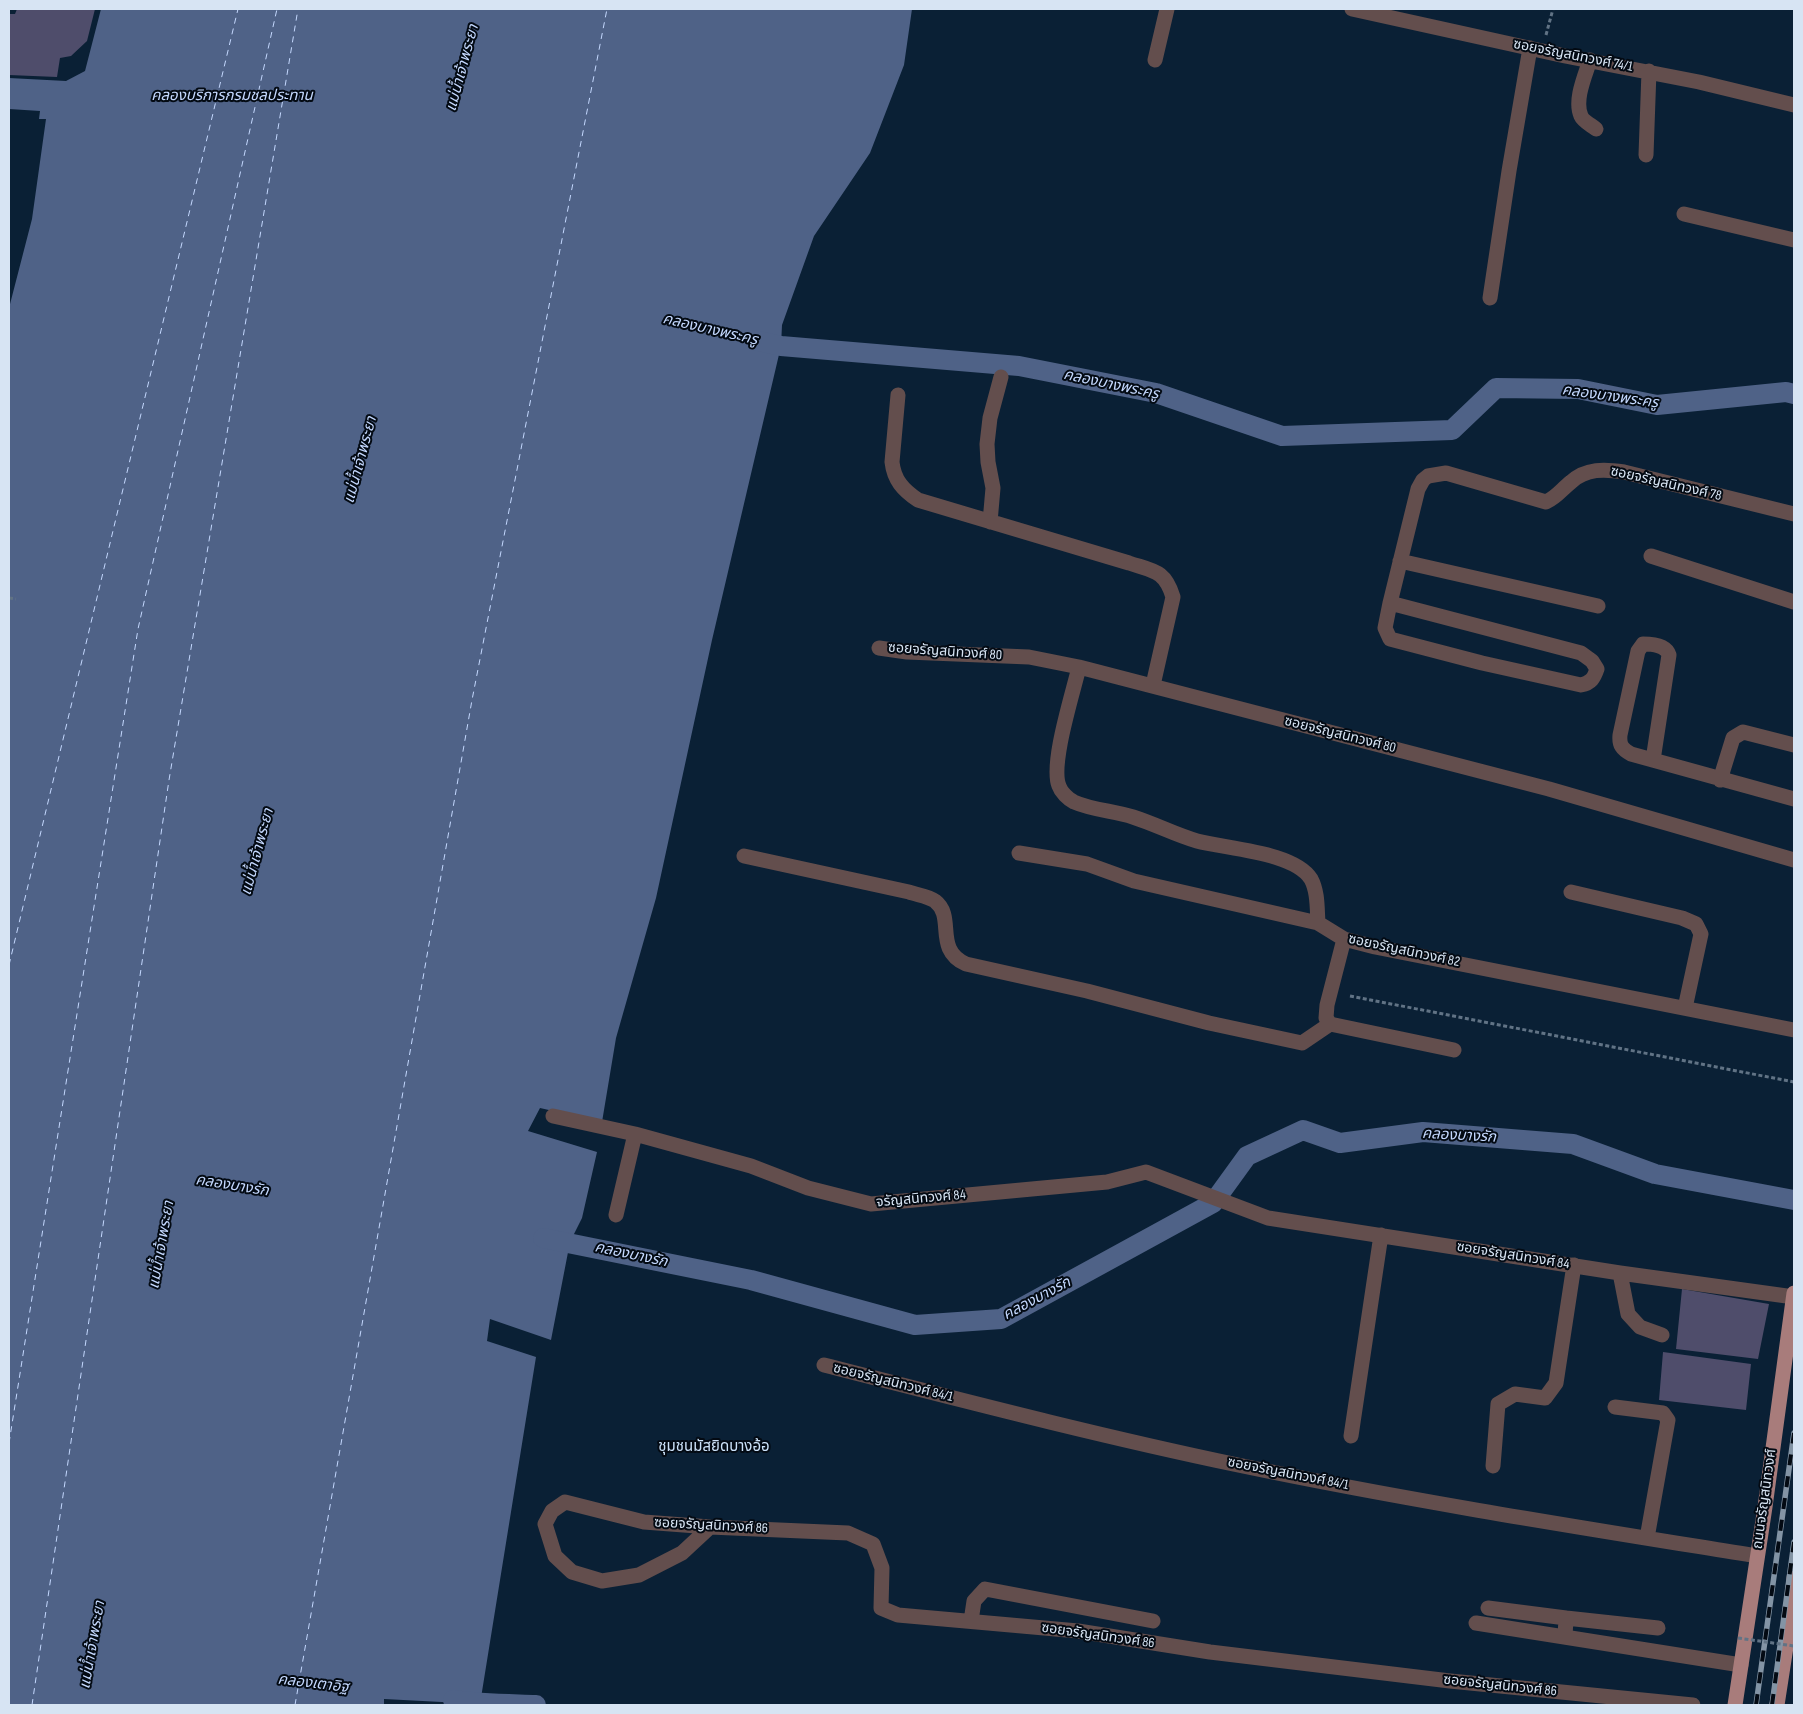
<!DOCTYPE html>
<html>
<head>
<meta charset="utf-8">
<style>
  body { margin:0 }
  #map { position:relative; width:1803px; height:1714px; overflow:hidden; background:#0a2035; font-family:"Sofia Sans Condensed",sans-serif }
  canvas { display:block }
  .frame { position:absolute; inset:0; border:10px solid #d7e4f3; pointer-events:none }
</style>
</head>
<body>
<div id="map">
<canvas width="1803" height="1714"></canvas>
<div class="frame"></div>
</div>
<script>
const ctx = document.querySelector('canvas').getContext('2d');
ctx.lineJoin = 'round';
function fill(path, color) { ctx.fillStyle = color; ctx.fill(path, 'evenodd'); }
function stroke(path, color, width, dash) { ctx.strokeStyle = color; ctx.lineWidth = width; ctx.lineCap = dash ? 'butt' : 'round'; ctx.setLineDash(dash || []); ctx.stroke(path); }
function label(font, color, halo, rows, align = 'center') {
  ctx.font = font + ' "Sofia Sans Condensed","Noto Sans Thai",sans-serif'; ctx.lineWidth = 4; ctx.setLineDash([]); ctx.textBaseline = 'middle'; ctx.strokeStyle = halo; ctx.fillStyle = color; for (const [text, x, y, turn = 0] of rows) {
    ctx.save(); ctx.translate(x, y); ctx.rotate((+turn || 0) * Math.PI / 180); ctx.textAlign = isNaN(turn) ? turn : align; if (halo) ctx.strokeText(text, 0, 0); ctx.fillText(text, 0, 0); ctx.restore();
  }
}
fill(new Path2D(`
  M101 9H912L904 65 870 153 814 236 782 325 781 346 712 640 656 898 616 1038 602 1122 540 1108 528 1131 597 1152 582 1218 570 1242 551 1340 490 1319 487 1341 536 1357 480 1704 384 1699V1705H9V308L32 219 46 119H39L40 111 9 109V78L66 81 85 71Z`), '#4f6287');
stroke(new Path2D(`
  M754 340 781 346 1019 366 1156 393 1282 436 1452 430 1496 388 1578 389 1657 405 1786 392 1794 394
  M543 1238 751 1280 915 1325 1001 1319 1213 1203 1247 1156 1303 1130 1340 1143 1423 1132 1573 1144 1655 1174 1794 1200
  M453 1700C480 1704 508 1704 536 1705`), '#4f6287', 20);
stroke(new Path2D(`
  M9 965 238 9
  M9 1443 138 629 277 9
  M32 1705 169 780 298 9
  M295 1705 472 700 607 9`), '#c4d8fe', 1, [6, 5]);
fill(new Path2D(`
  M17 9H95L87 41 71 56 60 58 57 77 9 75V14H15Z
  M1682 1289 1769 1304 1758 1359 1676 1349Z
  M1663 1352 1751 1364 1746 1410 1659 1400Z`), '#4f4d6b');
stroke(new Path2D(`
  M1546 35 1553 9
  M9 598 16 599
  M1350 996 1794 1082`), '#617385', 3, [4, 2.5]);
stroke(new Path2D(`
  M1352 9 1565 56 1699 82 1794 105
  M1155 60 1167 9
  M1590 60C1585 76 1574 100 1581 116 1583 121 1591 125 1596 129
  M1646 155 1649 71
  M1684 214 1794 240
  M1490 298 1509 171 1530 48
  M898 395 892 462C894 480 903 490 918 500L1129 563C1153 571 1165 570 1173 597L1153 685
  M990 522 993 488 988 462 987 444 990 418 1001 377
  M1651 556 1794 602
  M1400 561 1598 606
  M1390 603 1581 653 1592 661 1597 669C1594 678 1591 683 1581 685L1482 663 1390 639 1385 628 1390 603 1418 489 1423 480 1428 476 1446 473 1546 502C1557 497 1562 489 1571 482 1586 468 1605 469 1624 472L1794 514
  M879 648 907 652 1029 657 1079 667 1549 789 1794 860
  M1079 667C1073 693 1050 764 1059 786 1061 792 1068 799 1074 802 1092 810 1114 811 1133 817 1155 824 1176 835 1197 841 1227 849 1294 852 1311 879 1318 892 1317 909 1318 923
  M1653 760 1669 655C1666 645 1653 644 1643 644L1638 651 1620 735C1619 745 1622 749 1631 754L1794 799
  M1720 780 1733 738 1743 732 1794 745
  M1019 853 1087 864 1134 881 1318 923 1344 939 1375 947 1794 1030
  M744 856 909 892C917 895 928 896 935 901 956 917 933 949 966 964L1087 991 1209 1023 1302 1043 1330 1024
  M1571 892 1682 918 1696 924 1701 934 1685 1008
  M1344 939 1327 1005 1326 1018 1330 1024 1454 1050
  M553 1116 635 1134 751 1166 808 1188 871 1204 1107 1182 1146 1172 1268 1218 1620 1273 1794 1297
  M616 1215 635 1134
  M1620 1273 1628 1314 1640 1327 1662 1335
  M824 1365C961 1400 1099 1436 1238 1465 1410 1501 1584 1528 1757 1556
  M1615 1407 1663 1413 1668 1420 1647 1538
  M1351 1436 1381 1235
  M1493 1466 1498 1404 1515 1394 1545 1398 1556 1383 1574 1265
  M710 1527 682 1553 639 1575 602 1581 572 1572 555 1556 545 1524 552 1511 565 1502 644 1522 710 1527 848 1533 873 1544 882 1568 881 1608 898 1615 1078 1631 1210 1652 1450 1681 1693 1705
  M1488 1608 1566 1618 1565 1637
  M1566 1618 1658 1628
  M971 1621 974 1601 985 1589 1153 1621
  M1476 1623 1741 1665`), '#634e4d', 15);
stroke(new Path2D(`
  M1735 1705 1765 1507 1794 1293
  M1777 1705 1790 1621 1794 1578`), '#a87c7b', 15);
const rail = new Path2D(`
  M1756 1705 1794 1433
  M1772 1705 1794 1542`);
stroke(rail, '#8394a5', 5.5);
stroke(rail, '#030a13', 4, [11]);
stroke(new Path2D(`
  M1738 1638 1794 1646`), '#617385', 3, [4, 2.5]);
label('14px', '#d7e4f3', '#030a13', [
  ["ซอยจรัญสนิทวงศ์ 74/1",1573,56,11],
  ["ซอยจรัญสนิทวงศ์ 78",1666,484,13],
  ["ซอยจรัญสนิทวงศ์ 80",945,652,4],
  ["ซอยจรัญสนิทวงศ์ 80",1340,735,14],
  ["ซอยจรัญสนิทวงศ์ 82",1404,951,12],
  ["จรัญสนิทวงศ์ 84",921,1199,-5],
  ["ซอยจรัญสนิทวงศ์ 84",1513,1256,9],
  ["ซอยจรัญสนิทวงศ์ 84/1",893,1383,14],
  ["ซอยจรัญสนิทวงศ์ 84/1",1288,1474,11],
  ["ถนนจรัญสนิทวงศ์",1765,1499,-82],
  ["ซอยจรัญสนิทวงศ์ 86",711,1526,3],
  ["ซอยจรัญสนิทวงศ์ 86",1098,1636,8],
  ["ซอยจรัญสนิทวงศ์ 86",1500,1686,6]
]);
label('italic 15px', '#c4d8fe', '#030a13', [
  ["แม่น้ำเจ้าพระยา",463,68,-75],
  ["คลองบริการกรมชลประทาน",232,96],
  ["คลองบางพระครู",710,330,13],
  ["คลองบางพระครู",1111,385,12],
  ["คลองบางพระครู",1610,397,8],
  ["แม่น้ำเจ้าพระยา",361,460,-75],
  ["แม่น้ำเจ้าพระยา",258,852,-75],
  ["คลองบางรัก",1459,1136,3],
  ["คลองบางรัก",232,1186,9],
  ["แม่น้ำเจ้าพระยา",162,1245,-80],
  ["คลองบางรัก",631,1255,12],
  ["คลองบางรัก",1037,1299,-28],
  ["แม่น้ำเจ้าพระยา",93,1645,-80],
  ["คลองเตาอิฐ",313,1684,7]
]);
label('15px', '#cce2f9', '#030a13', [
  ["ชุมชนมัสยิดบางอ้อ",714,1447]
]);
</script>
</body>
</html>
